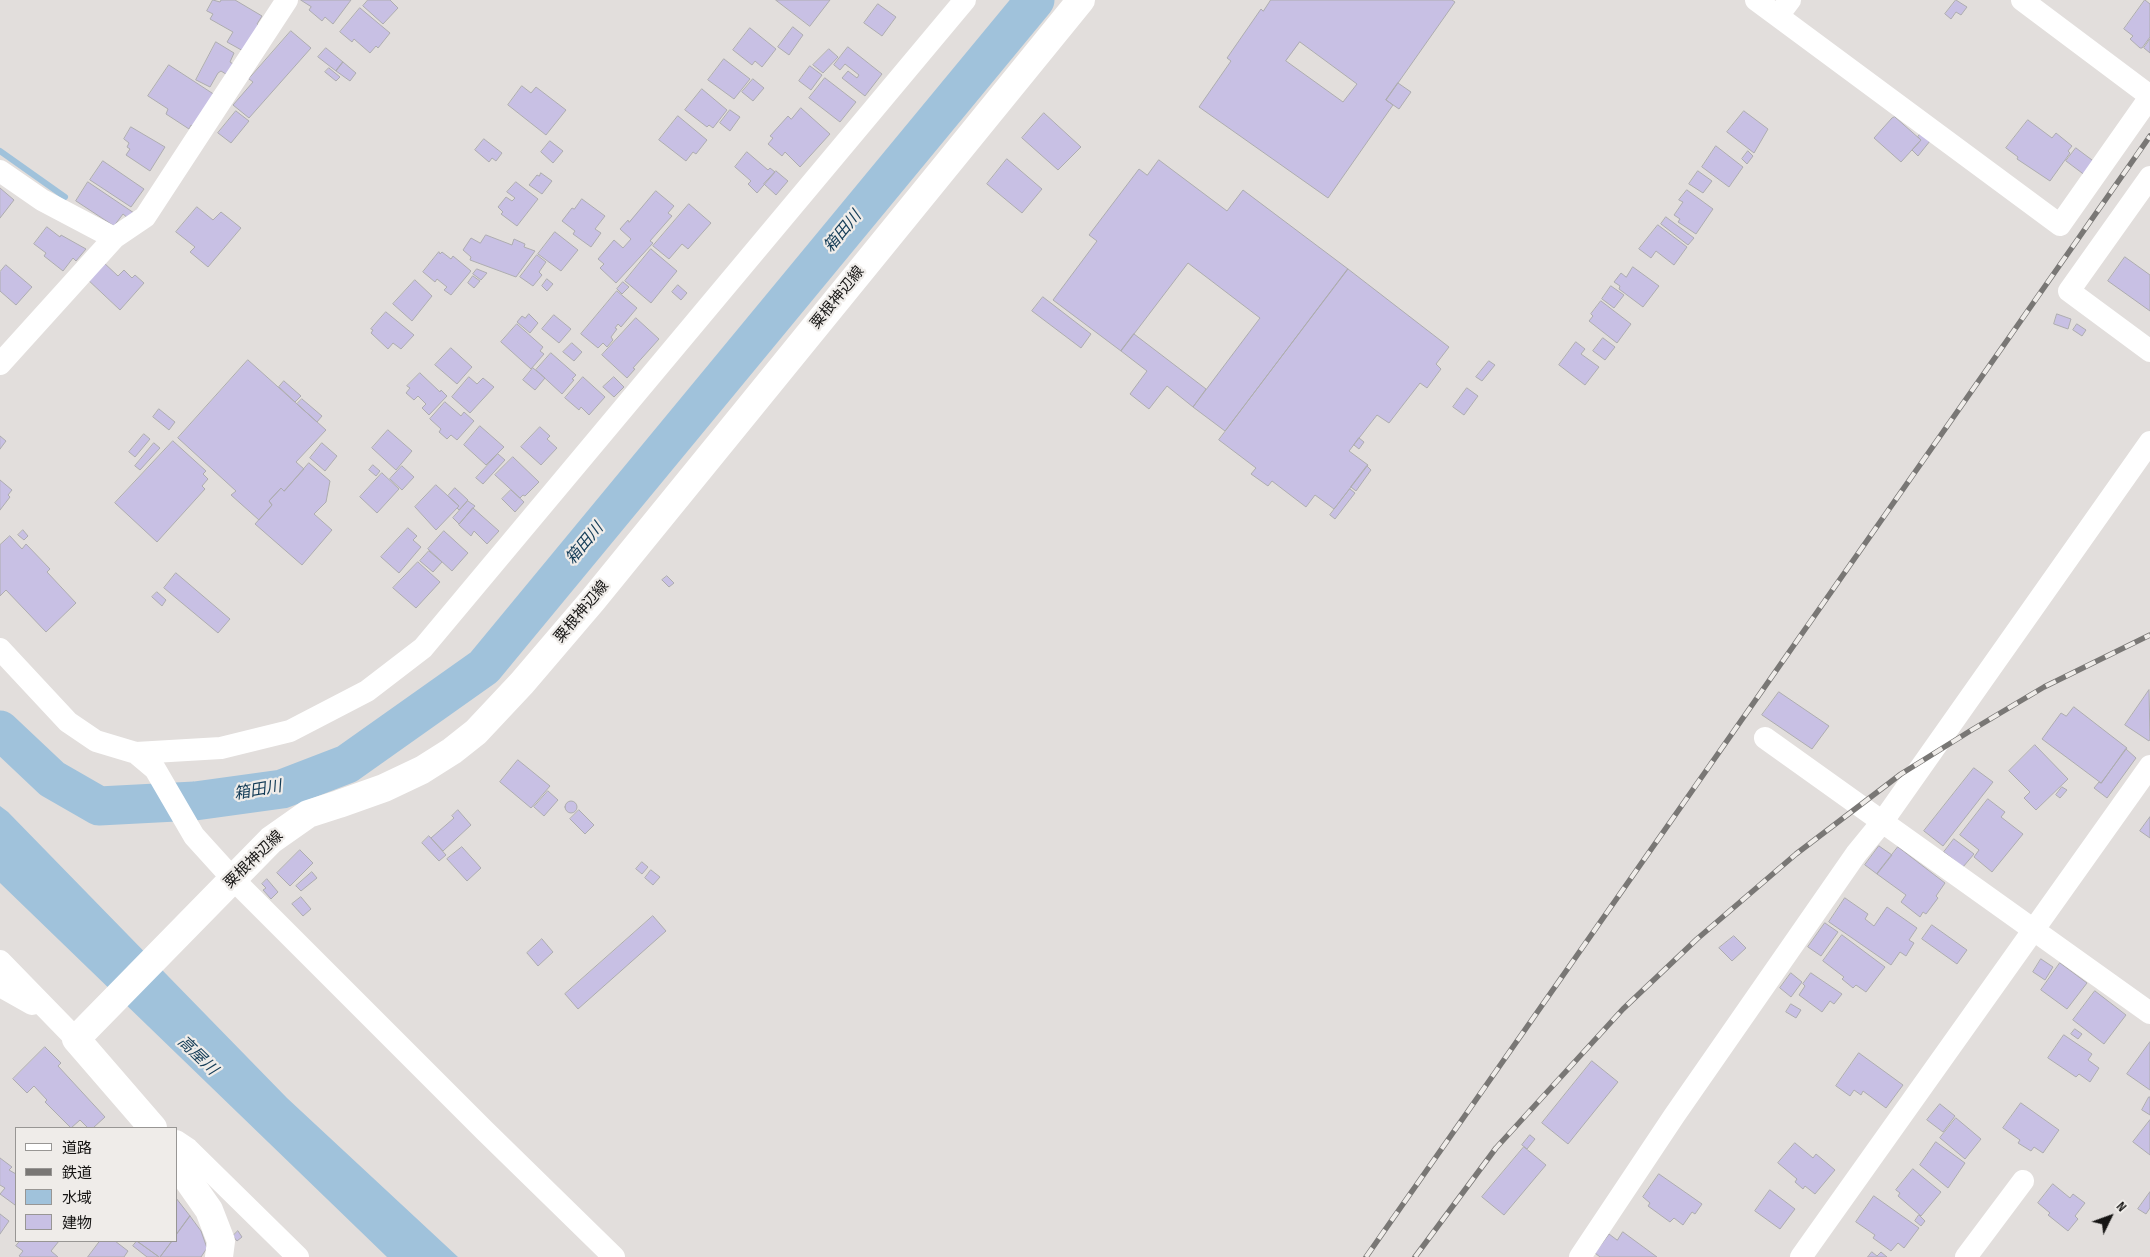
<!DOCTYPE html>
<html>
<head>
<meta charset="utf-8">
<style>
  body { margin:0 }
  #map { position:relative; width:2150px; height:1257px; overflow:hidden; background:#e2dedc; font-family:"Sofia Sans Condensed","Noto Sans JP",sans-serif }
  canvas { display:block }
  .legend { position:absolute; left:15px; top:1127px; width:162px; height:115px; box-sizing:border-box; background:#efece9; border:1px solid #989694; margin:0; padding:6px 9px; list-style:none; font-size:15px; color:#161514 }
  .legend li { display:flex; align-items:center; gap:10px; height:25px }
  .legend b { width:25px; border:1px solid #989694 }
  .north { position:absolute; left:2085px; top:1192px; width:50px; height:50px; -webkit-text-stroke:4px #efece9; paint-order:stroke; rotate:48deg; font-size:14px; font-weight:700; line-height:20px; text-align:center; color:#161514 }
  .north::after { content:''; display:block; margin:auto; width:18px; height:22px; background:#161514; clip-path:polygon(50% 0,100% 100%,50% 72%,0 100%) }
</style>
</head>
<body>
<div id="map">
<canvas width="2150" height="1257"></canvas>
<ul class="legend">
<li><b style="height:6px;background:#fff"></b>道路</li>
<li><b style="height:6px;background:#797775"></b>鉄道</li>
<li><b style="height:14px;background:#a0c2db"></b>水域</li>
<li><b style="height:14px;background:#c8c0e4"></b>建物</li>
</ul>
<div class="north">N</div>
</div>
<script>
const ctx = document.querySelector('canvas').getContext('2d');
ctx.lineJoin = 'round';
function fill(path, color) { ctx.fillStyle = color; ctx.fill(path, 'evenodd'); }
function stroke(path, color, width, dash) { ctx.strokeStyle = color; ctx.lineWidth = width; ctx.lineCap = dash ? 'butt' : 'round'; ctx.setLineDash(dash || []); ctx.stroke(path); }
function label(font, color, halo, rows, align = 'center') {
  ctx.font = font + ' "Sofia Sans Condensed","Noto Sans JP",sans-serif'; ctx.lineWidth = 4.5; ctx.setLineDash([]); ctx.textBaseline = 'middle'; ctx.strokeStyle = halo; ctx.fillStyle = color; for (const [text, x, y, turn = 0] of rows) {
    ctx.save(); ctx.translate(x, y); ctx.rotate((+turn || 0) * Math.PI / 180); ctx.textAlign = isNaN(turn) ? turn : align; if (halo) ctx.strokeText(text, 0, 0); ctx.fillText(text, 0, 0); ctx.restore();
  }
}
fill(new Path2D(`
  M0 806 8 812 287 1098 458 1257H387L0 883Z`), '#a0c2db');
stroke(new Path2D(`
  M0 151 65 197`), '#a0c2db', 6);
stroke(new Path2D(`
  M0 730 52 779 99 806 195 801 282 789 347 764 484 667 1035 0`), '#a0c2db', 39);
const building = new Path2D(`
  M213 0 220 2 221 0H235L262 16 257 24 260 26 245 52 227 42 233 32 210 19 213 14 207 11Z
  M301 0H351L333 24 325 17 322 21 309 10 311 7Z
  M368 0H390L398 8 383 24 363 6Z
  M776 0H830L810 26Z
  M1271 0H1452L1455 2 1386 100 1393 105 1328 198 1199 107 1231 61 1227 58 1261 9 1263 11ZM1300 42 1357 84 1343 102 1286 61Z
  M1956 0 1967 7 1961 15 1956 12 1951 19 1945 14Z
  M2145 0 2150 4V37L2142 48H2140L2130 39 2133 36 2124 29Z
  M878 4 896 17 882 36 864 23Z
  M360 8 390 33 378 48 376 46 370 53 354 39 352 42 340 32Z
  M793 27 803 35 789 55 778 47Z
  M750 28 776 49 762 67 755 61 752 65 733 50Z
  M291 31 311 48 249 118 233 105 253 82 249 79Z
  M2150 39V53L2144 48Z
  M216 42 234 53 230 62 235 65 229 76 221 71 218 73 210 87 196 80Z
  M848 47 882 74 865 96 842 78 848 71 857 78 859 75 845 64 840 70 834 65Z
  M326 48 343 62 336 71 318 57Z
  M829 49 838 57 823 73 813 65Z
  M724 59 750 79 734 99 708 80Z
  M343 62 356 73 350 81 336 71Z
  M169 65 215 95 194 127 191 125 189 129 166 114 168 109 148 96Z
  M810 66 822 75 811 90 799 81Z
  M329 68 340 77 336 81 325 72Z
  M825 78 856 102 840 122 809 98Z
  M753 79 764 88 753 101 742 92Z
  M1398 83 1411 92 1399 109 1386 100Z
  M522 86 531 93 536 87 566 110 546 135 508 105Z
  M702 89 727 110 713 128 709 125 707 127 685 110Z
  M801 108 830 134 800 167 785 152 782 156 768 144 773 138 770 136 788 116 791 119Z
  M730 110 740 117 730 131 720 123Z
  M236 111 249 121 231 143 218 133Z
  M1744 111 1768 129 1754 153 1727 132Z
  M1044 113 1081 147 1058 170 1022 138Z
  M678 116 707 140 696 154 693 152 686 161 659 140Z
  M1895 117 1921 140 1901 162 1874 138 1892 118Z
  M2028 120 2052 138 2056 133 2072 146 2068 151 2070 153 2050 181 2017 159 2018 157 2006 148Z
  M131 127 165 147 150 171 126 155 130 149 127 147 129 143 124 139Z
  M1921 133 1930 141 1918 156 1912 150 1921 140 1918 137Z
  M484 139 502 153 496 161 492 158 489 162 475 150Z
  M550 141 563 151 553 163 541 152Z
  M1716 146 1743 167 1729 187 1702 167Z
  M2076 148 2096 163 2086 176 2066 161Z
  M1748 151 1753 156 1747 164 1742 159Z
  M747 152 768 170 770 168 775 172 757 193 748 184 751 181 735 167Z
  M1007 159 1042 189 1022 213 987 184Z
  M1159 160 1227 211 1243 190 1348 269 1225 431 1193 407 1260 318 1188 263 1121 351 1053 300 1097 241 1089 235 1139 169 1147 175Z
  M103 161 144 189 131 207 90 180Z
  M776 171 788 181 776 195 764 184Z
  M1698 171 1712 181 1703 193 1689 184Z
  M541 173 552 181 542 194 529 185 537 175 539 176Z
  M88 182 134 213 129 219 123 214 114 226 76 201Z
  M516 182 538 199 517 226 501 214 503 212 498 207 506 197 512 201 515 198 507 192Z
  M0 188 14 200 0 218Z
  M1687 190 1713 209 1696 234 1678 222 1680 219 1674 215 1683 202 1679 200Z
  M656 191 674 206 668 213 672 216 650 241 653 243 616 283 600 268 604 264 598 259 614 240 623 248 631 239 620 229 628 220 629 222Z
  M582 199 605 216 595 229 601 233 591 247 573 234 575 231 562 221 572 208 574 209Z
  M689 204 711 223 688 249 682 244 669 259 653 246Z
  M197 207 213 220 221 212 241 228 208 267 190 252 195 247 176 232Z
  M1666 217 1694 238 1688 245 1661 224Z
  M1658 225 1687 247 1674 265 1656 251 1651 258 1639 249Z
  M47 227 60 237 61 235 86 249 76 261 73 258 63 271 44 256 46 253 34 244Z
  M555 232 578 250 561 271 538 254Z
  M486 235 512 245 514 239 525 244 524 247 535 251 516 277 470 260 471 257 463 250 471 238 480 243Z
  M651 249 677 271 651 303 625 281Z
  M439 252 440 254 442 252 451 259 453 256 471 271 451 295 444 290 447 287 437 279 435 282 423 272Z
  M537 255 546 262 539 272 542 275 533 286 520 277Z
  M2125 257 2150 275V311L2108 281Z
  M102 261 118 276 124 270 132 278 135 275 144 283 120 310 86 278Z
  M6 265 32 287 16 305 0 291V272Z
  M1633 267 1659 286 1643 307 1619 289 1620 286 1614 282 1621 273 1626 277Z
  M477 269 487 273 481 280 473 274Z
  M1348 269 1449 347 1436 364 1441 369 1427 388 1420 383 1389 423 1377 415 1349 451 1368 465 1334 509 1315 495 1306 507 1272 481 1268 486 1251 474 1256 468 1219 440Z
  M473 276 480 281 474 288 468 283Z
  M547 279 553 284 547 291 542 286Z
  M415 280 432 296 412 321 393 304Z
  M623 282 629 287 622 294 617 289Z
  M678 285 687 293 681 300 672 292Z
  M1611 286 1624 295 1614 308 1602 299Z
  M617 291 637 308 621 327 618 324 615 328 617 329 611 337 613 340 607 347 603 343 598 348 581 334Z
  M1043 297 1091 334 1081 348 1032 311Z
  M1601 301 1631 324 1617 343 1589 321 1593 316 1591 314Z
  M386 312 414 335 401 349 393 343 388 349 371 333 373 330 371 329Z
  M529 314 538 323 530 333 517 322 522 316 525 318Z
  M2057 314 2071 319 2068 329 2054 324Z
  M554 315 571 329 559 343 542 329Z
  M636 318 659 339 633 368 635 369 627 378 602 355Z
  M517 324 543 347 540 351 544 354 531 369 501 342Z
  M2077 324 2086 330 2082 336 2073 330Z
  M1134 334 1206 389 1193 407 1167 386 1149 409 1130 394 1147 371 1121 351Z
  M1603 338 1615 347 1605 360 1593 351Z
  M1576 342 1585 349 1581 354 1599 367 1585 385 1559 365Z
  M572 343 582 352 574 361 563 352Z
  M451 348 472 367 457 384 435 365Z
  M551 353 576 375 572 379 574 380 562 394 536 370Z
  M248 360 326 430 296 462 304 469 284 491 281 488 269 501 272 505 259 520 231 495 236 491 178 438Z
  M1489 361 1495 365 1482 381 1476 377Z
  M533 368 545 378 535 390 523 380Z
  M420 373 440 392 441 390 447 396 429 415 422 408 426 404 418 396 414 400 406 393 410 388 407 386Z
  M469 377 477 384 483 378 494 387 470 413 452 397Z
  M583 377 605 397 589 415 581 407 579 410 565 398Z
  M614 377 624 387 614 397 603 387Z
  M284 381 301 396 295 402 279 387Z
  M1467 388 1478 396 1464 415 1453 407Z
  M302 399 322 416 317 422 297 404Z
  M445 402 461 416 464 412 474 421 457 440 451 435 447 439 439 432 441 429 430 419Z
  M159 409 175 422 169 430 153 417Z
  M480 426 504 447 486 465 464 445Z
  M540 427 550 436 547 439 557 448 541 465 521 447Z
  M388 430 412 451 396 470 372 448Z
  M144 434 150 439 135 457 129 452Z
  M0 436 6 441 0 449Z
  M1359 438 1364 442 1359 449 1354 445Z
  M173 441 206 471 203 474 208 479 202 486 205 489 157 542 115 503Z
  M154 443 160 448 140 470 135 466Z
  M322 443 337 456 325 471 310 458Z
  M498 454 505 460 483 484 476 478Z
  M513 457 539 482 525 496 523 495 520 498 495 475Z
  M309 463 330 481 326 502 314 514 332 530 302 565 255 524 272 505 269 501 281 488 284 491Z
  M373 465 380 471 376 476 369 470Z
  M402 466 414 477 402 490 390 479Z
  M1367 466 1371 470 1356 491 1351 487Z
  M382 473 399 489 377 513 360 497Z
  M0 480 12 490 8 495 10 497 0 510Z
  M436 485 459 506 436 530 415 507Z
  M455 488 468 500 459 510 457 508 459 506 448 496Z
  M1350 489 1355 493 1335 519 1330 515Z
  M511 490 524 502 515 512 502 499Z
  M468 501 475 506 459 524 453 518Z
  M473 508 499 531 487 544 474 531 471 536 459 525Z
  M408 528 417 536 413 540 421 547 399 573 381 557Z
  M23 530 28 536 24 540 18 535Z
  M444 531 468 553 452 571 428 549Z
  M10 536 22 549 26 544 50 569 47 572 76 603 46 632 6 590 0 596V545Z
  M429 551 442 562 433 572 420 561Z
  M418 562 440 582 416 608 393 588Z
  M176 573 230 619 218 633 164 588Z
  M667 576 674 583 669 587 662 580Z
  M157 592 166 600 162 606 152 597Z
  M2149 690 2150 739 2149 741 2125 725Z
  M1779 692 1829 726 1812 749 1762 715Z
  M2074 707 2127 748 2101 783 2042 739 2061 713 2066 716Z
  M2035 745 2068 779 2036 810 2024 798 2030 792 2009 771Z
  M2126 749 2136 758 2107 798 2094 788 2099 782 2101 783Z
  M518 760 550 786 531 808 500 782Z
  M1974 768 1993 782 1943 846 1924 831Z
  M2062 787 2067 790 2060 798 2056 795Z
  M548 791 558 800 544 816 534 807Z
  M1988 799 2005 812 2001 817 2023 834 1992 872 1974 857 1979 850 1960 835Z
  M565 807a6 6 0 1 1 12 0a6 6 0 1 1-12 0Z
  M458 810 471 825 443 851 431 838 454 818 452 816Z
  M579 810 594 825 585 834 570 819Z
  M2150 817V838L2140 831Z
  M429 836 446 855 439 861 422 843Z
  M1954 839 1974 854 1963 867 1944 852Z
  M1879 846 1892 855 1877 874 1865 865Z
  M462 847 481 868 467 881 447 859Z
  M1898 847 1945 883 1936 896 1938 898 1926 914 1923 912 1920 917 1901 902 1906 895 1877 874Z
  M300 850 313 863 290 886 277 873Z
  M642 862 648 867 642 874 636 869Z
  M651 870 660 877 653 885 645 878Z
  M312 872 317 878 301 891 296 886Z
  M267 879 278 892 271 899 263 890 266 888 262 884Z
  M301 897 311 909 303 916 292 904Z
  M1845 898 1868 914 1865 919 1874 926 1887 907 1917 928 1909 940 1914 943 1906 956 1900 952 1891 965 1829 922Z
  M653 916 666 931 578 1009 565 994Z
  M1825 923 1838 932 1821 956 1808 947Z
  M1932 925 1967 950 1957 964 1922 939Z
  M1842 935 1885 967 1866 992 1856 985 1853 988 1842 979 1844 977 1823 961Z
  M1734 936 1746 948 1732 961 1719 948Z
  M542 939 553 952 538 966 527 953Z
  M2041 959 2053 967 2045 980 2033 972Z
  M2060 963 2087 983 2067 1009 2041 990Z
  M1791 973 1802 982 1791 997 1780 988Z
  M1811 973 1842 994 1834 1004 1830 1001 1822 1012 1799 995 1805 986 1803 984Z
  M2095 991 2126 1015 2104 1044 2073 1020Z
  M1791 1004 1801 1010 1796 1018 1786 1012Z
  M2075 1029 2082 1034 2078 1039 2071 1034Z
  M2064 1035 2092 1054 2088 1060 2099 1068 2090 1082 2079 1074 2076 1077 2048 1058Z
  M2150 1042V1090L2127 1074Z
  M45 1047 61 1063 58 1066 105 1117 93 1128H88L80 1120 71 1128 45 1102 47 1100 34 1086 27 1093 13 1079Z
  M1859 1053 1903 1085 1886 1108 1863 1091 1861 1095 1854 1090 1850 1096 1836 1086Z
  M1592 1061 1618 1082 1568 1144 1542 1123Z
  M2149 1097H2150V1115L2142 1110Z
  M2021 1103 2059 1130 2043 1153 2034 1147 2031 1151 2018 1143 2020 1140 2003 1128Z
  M1940 1104 1955 1116 1943 1132 1927 1120Z
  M1956 1118 1981 1139 1965 1159 1940 1138Z
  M2150 1120V1155L2133 1142Z
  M1530 1135 1535 1139 1527 1149 1522 1145Z
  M1936 1142 1965 1163 1948 1188 1920 1165Z
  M1795 1143 1813 1158 1816 1154 1835 1170 1815 1194 1805 1186 1803 1189 1795 1182 1797 1179 1778 1163Z
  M1524 1147 1546 1165 1504 1215 1482 1197Z
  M0 1158 12 1167 9 1170 16 1174V1203L15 1205 0 1194 5 1188 0 1185Z
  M1913 1169 1941 1192 1921 1216 1898 1196 1900 1193 1896 1190Z
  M1659 1174 1702 1204 1695 1214 1692 1212 1683 1225 1674 1218 1670 1222 1648 1206 1650 1203 1643 1197Z
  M2053 1184 2070 1198 2073 1194 2085 1203 2075 1216 2078 1219 2068 1231 2048 1215 2050 1213 2038 1203Z
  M1770 1190 1795 1209 1780 1229 1755 1211Z
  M2150 1192V1208L2146 1214 2138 1209Z
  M1874 1196 1919 1228 1904 1248 1898 1243 1891 1251 1873 1238 1875 1235 1856 1222Z
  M176 1198 190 1216 176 1235Z
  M0 1214 9 1221 0 1234Z
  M1919 1215 1925 1221 1921 1226 1915 1221Z
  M190 1216 201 1231 207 1248 201 1257H160L172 1241H176V1235Z
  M238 1231 242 1237 237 1241 233 1236Z
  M1623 1232 1657 1257H1600L1595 1253 1609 1234 1617 1240Z
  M20 1241H59L51 1251 58 1257H21L19 1256 23 1251 16 1246Z
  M100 1241H115L128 1251 124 1257H88Z
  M137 1241H172L160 1257Z
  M137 1241 159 1257H147L133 1246Z
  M1872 1252 1877 1256 1881 1252 1887 1257H1868Z`);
fill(building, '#c8c0e4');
stroke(building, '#adacaf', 1);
stroke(new Path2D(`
  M1756 0 2060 225 2150 97
  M2022 0 2150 96
  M1778 16 1790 0
  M0 171 42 200 114 238
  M2150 177 2069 291 2150 351
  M0 364 114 238 145 217 287 0
  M0 649 68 722 96 741 136 753 155 769 194 836 233 879 485 1131 614 1257
  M1765 738 2150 1013
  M136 753 221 748 290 731 367 691 423 648 965 0
  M0 961 76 1039
  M0 986 32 1004
  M176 1141 188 1149 298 1257
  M1580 1257 1674 1116 1856 854 1883 821 2150 442
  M1801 1257 2150 766
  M1966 1257 2023 1181`), '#fff', 22);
stroke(new Path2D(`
  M153 1128 76 1039 271 840 308 814 339 804 384 788 422 770 452 751 476 732 522 683 592 601 1081 0
  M176 1163 209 1210 221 1241 219 1257`), '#fff', 28);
const rail = new Path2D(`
  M1366 1257 2150 136
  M1415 1257 1496 1148 1623 1009 1697 939 1796 854 1901 774 1970 731 2044 687 2150 635`);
stroke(rail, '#797775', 5.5);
stroke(rail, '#efece9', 4, [11]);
label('15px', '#161514', '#efece9', [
  ["粟根神辺線",838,298,-51],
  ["粟根神辺線",582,612,-50],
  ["粟根神辺線",254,860,-44]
]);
label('italic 16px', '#123b56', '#efece9', [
  ["箱田川",843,232,-50],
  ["箱田川",585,544,-50],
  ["箱田川",258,791,-10],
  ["高屋川",197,1056,44]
]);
</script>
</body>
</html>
